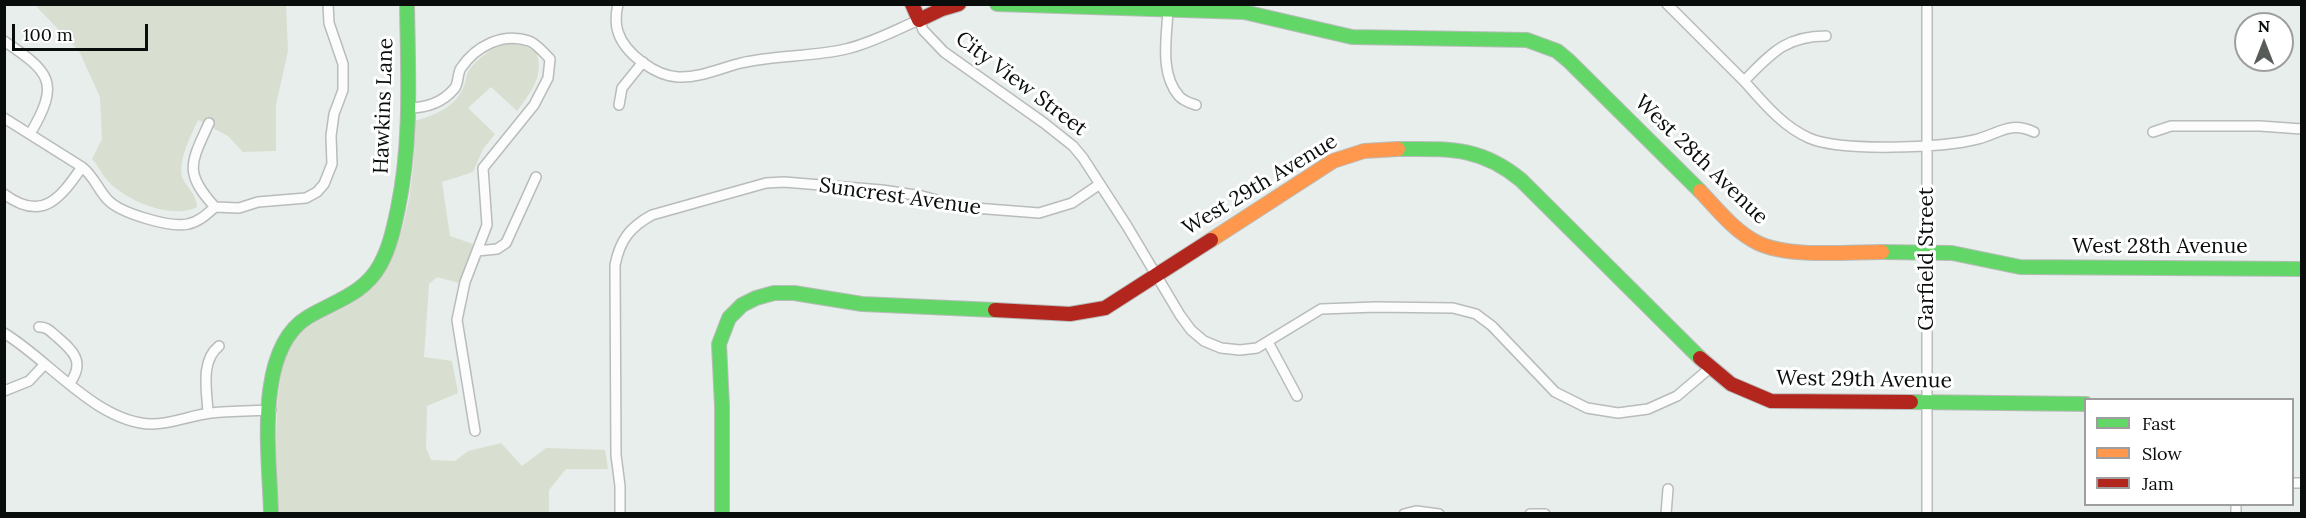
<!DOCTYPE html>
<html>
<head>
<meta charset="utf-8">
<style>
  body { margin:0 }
  #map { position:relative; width:2306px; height:518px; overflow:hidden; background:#e8eeeb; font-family:Lora,serif }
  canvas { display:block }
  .frame { position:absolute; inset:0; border:6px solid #090d0b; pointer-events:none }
  .legend { position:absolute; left:2084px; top:398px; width:210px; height:108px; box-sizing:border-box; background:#fff; border:2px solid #9d9e9d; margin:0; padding:8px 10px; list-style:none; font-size:18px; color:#090d0b }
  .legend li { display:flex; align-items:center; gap:12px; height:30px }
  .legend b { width:30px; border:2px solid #9d9e9d }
  .north { position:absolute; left:2234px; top:12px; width:60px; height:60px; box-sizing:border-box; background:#fff; border:2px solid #9d9e9d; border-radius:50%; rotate:0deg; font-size:16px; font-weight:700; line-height:24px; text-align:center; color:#090d0b }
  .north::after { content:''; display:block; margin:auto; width:21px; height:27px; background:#575c59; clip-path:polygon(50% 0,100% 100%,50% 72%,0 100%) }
  .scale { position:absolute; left:12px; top:24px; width:136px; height:27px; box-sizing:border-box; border:3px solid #090d0b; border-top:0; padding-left:8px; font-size:18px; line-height:21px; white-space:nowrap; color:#090d0b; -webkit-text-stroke:4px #fff; paint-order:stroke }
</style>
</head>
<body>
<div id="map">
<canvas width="2306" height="518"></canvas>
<div class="frame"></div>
<ul class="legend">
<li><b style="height:8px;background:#63d668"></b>Fast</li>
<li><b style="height:8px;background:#ff974d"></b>Slow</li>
<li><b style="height:8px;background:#b3261e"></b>Jam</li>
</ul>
<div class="north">N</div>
<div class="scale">100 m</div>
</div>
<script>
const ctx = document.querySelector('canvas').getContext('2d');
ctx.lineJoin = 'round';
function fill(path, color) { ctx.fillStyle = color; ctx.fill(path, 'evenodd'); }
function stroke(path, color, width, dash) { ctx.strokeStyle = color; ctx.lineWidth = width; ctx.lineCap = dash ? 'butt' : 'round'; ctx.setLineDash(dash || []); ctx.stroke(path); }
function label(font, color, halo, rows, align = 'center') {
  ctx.font = font + ' Lora,serif'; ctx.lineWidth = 6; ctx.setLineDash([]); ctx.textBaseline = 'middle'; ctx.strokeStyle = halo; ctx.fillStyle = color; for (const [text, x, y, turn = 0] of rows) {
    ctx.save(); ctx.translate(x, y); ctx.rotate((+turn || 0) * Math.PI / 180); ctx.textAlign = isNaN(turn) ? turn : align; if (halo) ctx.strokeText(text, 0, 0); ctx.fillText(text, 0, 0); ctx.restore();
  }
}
fill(new Path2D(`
  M35 5H286L288 51 276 105V151L243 152 228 136 198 120C191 136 175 165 184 181 189 189 197 197 197 207 172 220 126 201 108 181 101 174 99 166 92 159L102 139 100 97 79 51Z
  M501 44H521L536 52C545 75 531 92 517 111L491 87 468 108 495 134 483 149 473 172 442 182 450 236 473 244 459 283 437 277 429 284 424 357 452 361 458 393 427 406 426 448 431 460 455 461 468 451 501 443 522 466 546 448 605 450 608 469H566L549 490V513L278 514C277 474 271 378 290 346 305 322 330 317 352 303 407 270 415 180 415 121 435 115 456 107 464 86 466 81 466 76 468 72 475 60 490 50 501 44Z`), '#d8ded0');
const street = new Path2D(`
  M618 4C616 13 615 23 618 32 625 54 656 76 678 77 700 78 721 68 741 63 775 55 812 57 846 49 872 43 895 30 919 20L923 30 944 52 1044 123 1073 146 1083 158 1127 226 1180 315 1191 330 1204 341 1221 348 1240 350 1257 348 1321 309 1376 307 1453 308 1476 314 1492 326 1555 392 1587 408 1618 413 1648 409 1677 396 1710 368
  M1667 4 1744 81C1771 54 1785 36 1826 36
  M1927 4V514
  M1168 9C1167 37 1159 73 1179 96 1183 101 1190 103 1196 105
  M4 41C50 72 61 82 30 134
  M1744 81C1763 102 1782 126 1809 138 1840 152 1944 148 1978 139 2000 133 2010 121 2034 132
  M619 105 622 88 643 62
  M408 108C426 108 442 103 454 89 459 84 457 74 461 68 476 46 503 32 529 41 536 43 544 53 550 59L548 78 534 105 483 168 487 225 465 282 457 320 475 431
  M4 118 82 167C94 176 98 190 108 200 120 213 170 228 188 224 199 222 207 214 215 207
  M209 123C191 163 183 172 215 207L239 208 258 202 306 198 317 192 324 184 332 164 331 136 334 114 343 90V64L329 23 328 4
  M2153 132 2171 126H2260L2302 129
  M4 194C43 223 61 197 82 167
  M477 251 497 249 506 243 536 177
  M39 327C47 327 50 331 56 336 72 350 86 361 70 383
  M4 333C49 360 97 423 152 424 173 424 191 415 211 413 230 411 251 411 271 410
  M1268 342 1297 396
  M4 391 29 381 45 364
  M208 413C207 391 200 361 219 346
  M2292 483H2302
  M620 514V486L616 455 615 265C620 240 630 227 652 215L766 183 784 182 882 190 922 196 962 207 1039 213 1072 203 1100 184
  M1404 514 1416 511 1439 514
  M1530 514H1545
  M1666 514 1668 489
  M2236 514V504`);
const fast = new Path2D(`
  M997 4 1244 12 1352 37 1527 40 1557 51 1569 61 1700 191
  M1398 149C1448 149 1480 146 1521 180L1700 358
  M1882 252 1952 253 2020 267 2302 269
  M1911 402 2086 404
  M271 514C270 459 253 350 308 317 335 301 364 294 380 265 390 247 394 227 398 208 412 141 408 72 407 4
  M722 514V406L719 344 729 318 742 305 756 298 774 293H794L862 304 995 310`);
const slow = new Path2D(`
  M1700 191C1717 209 1735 232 1758 243 1789 258 1847 252 1882 252
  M1211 240 1333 161 1364 151 1398 149`);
const jam = new Path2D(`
  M912 4 919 20 942 9 959 4
  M995 310 1070 314 1105 308 1211 240
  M1700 358 1731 384 1771 401 1911 402`);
stroke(street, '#b8bcba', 12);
stroke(fast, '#b8bcba', 16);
stroke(slow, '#b8bcba', 16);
stroke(jam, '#b8bcba', 16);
stroke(street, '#fcfcfc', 9);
stroke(fast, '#63d668', 14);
stroke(slow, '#ff974d', 14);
stroke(jam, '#b3261e', 14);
label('21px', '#090d0b', '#fff', [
  ["City View Street",1021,84,37],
  ["Hawkins Lane",384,106,-88],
  ["West 28th Avenue",1701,160,44],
  ["West 29th Avenue",1260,185,-31],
  ["Suncrest Avenue",900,197,8],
  ["West 28th Avenue",2160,247],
  ["Garfield Street",1927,259,-90],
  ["West 29th Avenue",1864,380,1]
]);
</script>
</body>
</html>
